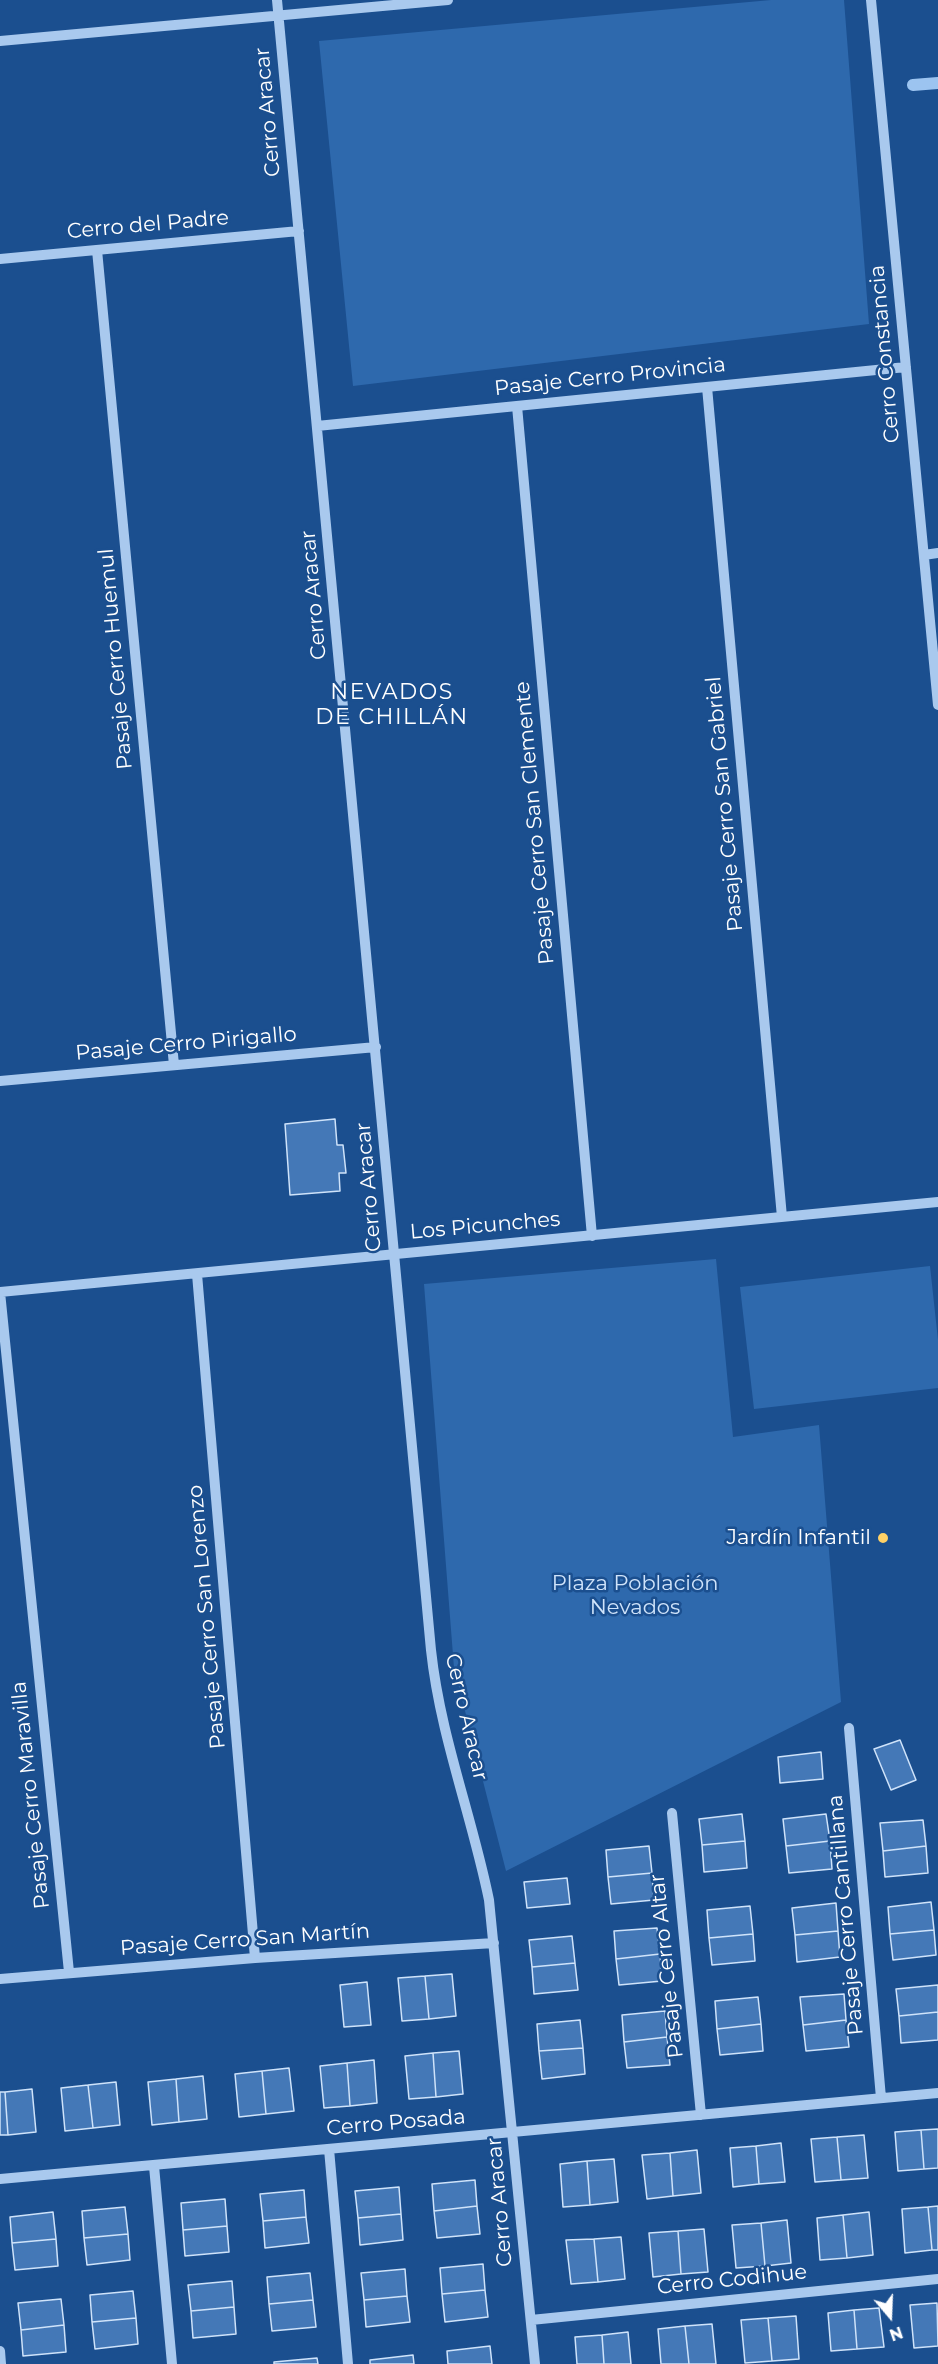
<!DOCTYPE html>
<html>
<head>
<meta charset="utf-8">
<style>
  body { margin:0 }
  #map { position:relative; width:938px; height:2364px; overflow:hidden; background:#1b4f8f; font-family:Montserrat,sans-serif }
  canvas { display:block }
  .north { position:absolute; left:860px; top:2286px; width:60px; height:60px; -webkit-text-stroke:4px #1b4f8f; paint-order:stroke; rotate:161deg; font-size:16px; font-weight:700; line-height:24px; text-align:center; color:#fff }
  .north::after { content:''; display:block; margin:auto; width:21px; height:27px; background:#fff; clip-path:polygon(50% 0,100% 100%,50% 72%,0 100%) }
</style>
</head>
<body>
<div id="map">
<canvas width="938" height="2364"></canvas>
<div class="north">N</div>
</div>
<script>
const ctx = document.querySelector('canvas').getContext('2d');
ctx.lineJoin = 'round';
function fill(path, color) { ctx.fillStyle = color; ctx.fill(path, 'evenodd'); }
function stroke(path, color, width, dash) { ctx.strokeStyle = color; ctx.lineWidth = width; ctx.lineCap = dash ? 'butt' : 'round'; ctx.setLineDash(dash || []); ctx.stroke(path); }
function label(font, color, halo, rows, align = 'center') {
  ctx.font = font + ' Montserrat,sans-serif'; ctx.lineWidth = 5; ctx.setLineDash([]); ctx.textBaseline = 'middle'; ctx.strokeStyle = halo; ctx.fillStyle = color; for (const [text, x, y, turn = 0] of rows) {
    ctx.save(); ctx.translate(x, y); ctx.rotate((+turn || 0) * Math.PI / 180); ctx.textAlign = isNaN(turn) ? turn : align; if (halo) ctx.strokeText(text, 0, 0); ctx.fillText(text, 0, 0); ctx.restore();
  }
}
fill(new Path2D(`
  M771 0H844L869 324 353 386 319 41Z
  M716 1259 733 1437 819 1425 841 1702 506 1871 454 1668 424 1284Z
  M930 1266 938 1340V1388L754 1409 740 1287Z`), '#2e69ad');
stroke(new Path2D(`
  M913 85 938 83`), '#9cc4f0', 12);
const building = new Path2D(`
  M335 1119 337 1145H343L346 1173H339L340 1191 290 1195 285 1124Z
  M900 1740 916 1780 891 1790 874 1749Z
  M821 1752 823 1779 780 1783 778 1757Z
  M742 1814 745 1841 702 1845 699 1819Z
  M826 1814 830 1841 786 1846 783 1819Z
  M923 1820 926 1846 883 1851 880 1823Z
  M745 1841 747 1868 704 1872 702 1845Z
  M830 1841 832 1869 789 1873 786 1846Z
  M649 1846 652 1873 608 1877 606 1850Z
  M926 1846 928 1873 885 1877 883 1851Z
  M652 1873 654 1900 611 1904 608 1877Z
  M567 1878 570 1904 527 1908 524 1882Z
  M931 1902 934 1930 890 1934 888 1907Z
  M836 1903 838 1931 795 1935 792 1908Z
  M750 1906 753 1934 709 1938 707 1910Z
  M657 1928 660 1954 616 1959 614 1931Z
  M934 1930 936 1955 893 1960 890 1934Z
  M838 1931 840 1957 797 1962 795 1935Z
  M753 1934 755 1961 712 1965 709 1938Z
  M572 1936 575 1963 532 1967 529 1940Z
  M660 1954 662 1981 619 1985 616 1959Z
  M575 1963 578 1990 534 1994 532 1967Z
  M452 1974 456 2016 429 2019 425 1976Z
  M425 1976 429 2019 402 2021 398 1978Z
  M367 1982 371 2025 344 2027 340 1985Z
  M938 1985V2012L899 2016 896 1989Z
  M844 1994 846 2020 803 2025 800 1997Z
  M758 1997 761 2024 717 2029 715 2001Z
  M665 2011 667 2037 624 2042 622 2015Z
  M938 2012V2040L901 2043 899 2016Z
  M580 2020 583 2048 539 2051 537 2024Z
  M846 2020 849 2047 806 2051 803 2025Z
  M761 2024 763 2051 720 2055 717 2029Z
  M667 2037 670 2065 627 2068 624 2042Z
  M583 2048 585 2074 542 2079 539 2051Z
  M459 2051 463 2094 436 2097 433 2053Z
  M433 2053 436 2097 409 2099 405 2056Z
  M374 2060 377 2103 350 2106 347 2063Z
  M347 2063 350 2106 324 2108 320 2066Z
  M289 2068 294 2111 266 2114 262 2071Z
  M262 2071 266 2114 239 2117 235 2074Z
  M203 2076 207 2119 179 2122 176 2079Z
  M176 2079 179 2122 152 2125 148 2082Z
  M116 2082 120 2125 93 2128 88 2085Z
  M88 2085 93 2128 65 2131 61 2088Z
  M32 2089 36 2132 8 2135 5 2092Z
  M0 2092H5L8 2135H0Z
  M938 2129V2168L924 2169 921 2130Z
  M921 2130 924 2169 898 2171 895 2132Z
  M864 2135 868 2178 841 2180 837 2137Z
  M837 2137 841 2180 815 2182 811 2139Z
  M781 2143 785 2182 759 2184 756 2146Z
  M756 2146 759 2184 733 2187 730 2148Z
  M697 2150 701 2193 673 2196 670 2153Z
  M670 2153 673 2196 647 2199 642 2155Z
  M614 2159 618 2202 590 2205 587 2161Z
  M587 2161 590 2205 563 2207 560 2164Z
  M475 2180 477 2206 434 2211 432 2184Z
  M399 2187 401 2214 358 2218 355 2191Z
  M304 2190 306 2217 263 2221 260 2194Z
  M225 2199 227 2226 183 2230 181 2203Z
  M477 2206 480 2234 437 2238 434 2211Z
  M938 2206V2250H932L928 2207Z
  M125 2207 128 2234 84 2238 82 2211Z
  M928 2207 932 2250 905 2253 902 2209Z
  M53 2212 56 2239 12 2243 10 2217Z
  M869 2212 873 2255 847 2258 843 2215Z
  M401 2214 403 2240 360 2245 358 2218Z
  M843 2215 847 2258 820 2260 817 2218Z
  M306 2217 309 2243 265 2248 263 2221Z
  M787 2220 791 2263 765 2266 761 2223Z
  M761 2223 765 2266 736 2268 732 2225Z
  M227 2226 229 2252 185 2256 183 2230Z
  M704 2229 708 2272 681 2274 678 2231Z
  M678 2231 681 2274 653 2277 649 2233Z
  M128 2234 130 2260 87 2265 84 2238Z
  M621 2237 625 2279 598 2282 594 2239Z
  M56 2239 58 2266 15 2270 12 2243Z
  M594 2239 598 2282 571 2284 566 2240Z
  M483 2264 485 2290 442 2294 440 2268Z
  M405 2269 407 2296 364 2300 361 2273Z
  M310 2273 313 2300 269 2304 267 2277Z
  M232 2281 234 2307 191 2311 188 2285Z
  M485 2290 488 2317 445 2322 442 2294Z
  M133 2291 136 2318 92 2322 90 2295Z
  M407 2296 410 2322 366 2327 364 2300Z
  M61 2299 64 2325 21 2330 18 2303Z
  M313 2300 316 2327 272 2331 269 2304Z
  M937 2303 938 2346 914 2348 910 2305Z
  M234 2307 236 2334 193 2338 191 2311Z
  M879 2308 884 2347 857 2349 854 2310Z
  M854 2310 857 2349 831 2351 828 2313Z
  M796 2316 799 2359 772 2361 768 2318Z
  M136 2318 138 2344 95 2349 92 2322Z
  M768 2318 772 2361 745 2363 741 2320Z
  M712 2324 716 2364H689L685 2326Z
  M64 2325 66 2352 23 2356 21 2330Z
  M685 2326 689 2364H661L658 2329Z
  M628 2332 631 2364H604L602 2335Z
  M602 2335 604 2364H577L575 2337Z
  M490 2346 492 2364H448L447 2351Z
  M413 2355 414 2364H370V2360Z
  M317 2358 318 2364H274V2362Z`);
fill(building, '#4478b7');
stroke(building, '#cfe3fa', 1.5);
stroke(new Path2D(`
  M277 0 431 1650C440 1735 472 1816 489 1900L535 2364
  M871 0 938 705
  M0 41 448 0
  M97 250 174 1065
  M0 259 299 231
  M707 387 782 1217
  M517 406 592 1236
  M317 426 906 367
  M924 555 938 553
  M0 1081 376 1047
  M197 1274 255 1958
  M0 1292 938 1202
  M0 1292 69 1972
  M849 1728 881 2098
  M672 1813 701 2115
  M0 1979 255 1958 494 1943
  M329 2149 348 2364
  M154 2166 172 2364
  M0 2179 938 2093
  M531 2320 938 2279
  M0 2351 1 2364`), '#a9c9ee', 10);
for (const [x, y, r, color] of [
  [883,1538,6,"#ffd166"]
]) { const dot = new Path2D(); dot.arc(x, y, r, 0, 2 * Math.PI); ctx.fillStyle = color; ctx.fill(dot); stroke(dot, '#1b4f8f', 2); }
label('21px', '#fff', '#1b4f8f', [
  ["Cerro Aracar",268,112,-95],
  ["Cerro del Padre",148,225,-5],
  ["Cerro Constancia",885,354,-95],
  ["Pasaje Cerro Provincia",610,377,-6],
  ["Cerro Aracar",314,595,-95],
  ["Pasaje Cerro Huemul",116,659,-95],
  ["Pasaje Cerro San Gabriel",725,804,-95],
  ["Pasaje Cerro San Clemente",535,823,-95],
  ["Pasaje Cerro Pirigallo",186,1044,-5],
  ["Cerro Aracar",369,1187,-95],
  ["Los Picunches",485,1226,-5],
  ["Pasaje Cerro San Lorenzo",207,1617,-95],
  ["Cerro Aracar",466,1717,77],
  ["Pasaje Cerro Maravilla",31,1795,-96],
  ["Pasaje Cerro Cantillana",846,1915,-95],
  ["Pasaje Cerro San Martín",245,1940,-4],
  ["Pasaje Cerro Altar",667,1966,-96],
  ["Cerro Posada",396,2123,-5],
  ["Cerro Aracar",500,2202,-95],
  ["Cerro Codihue",732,2280,-6]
]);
label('21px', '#fff', '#1b4f8f', [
  ["Jardín Infantil",871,1538]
], 'right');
label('21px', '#cfe3fa', '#1b4f8f', [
  ["Plaza Población",635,1584],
  ["Nevados",635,1608]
]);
ctx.letterSpacing = '1.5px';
label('22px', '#fff', '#1b4f8f', [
  ["NEVADOS",392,693],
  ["DE CHILLÁN",392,718]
]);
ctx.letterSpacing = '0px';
</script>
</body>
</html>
